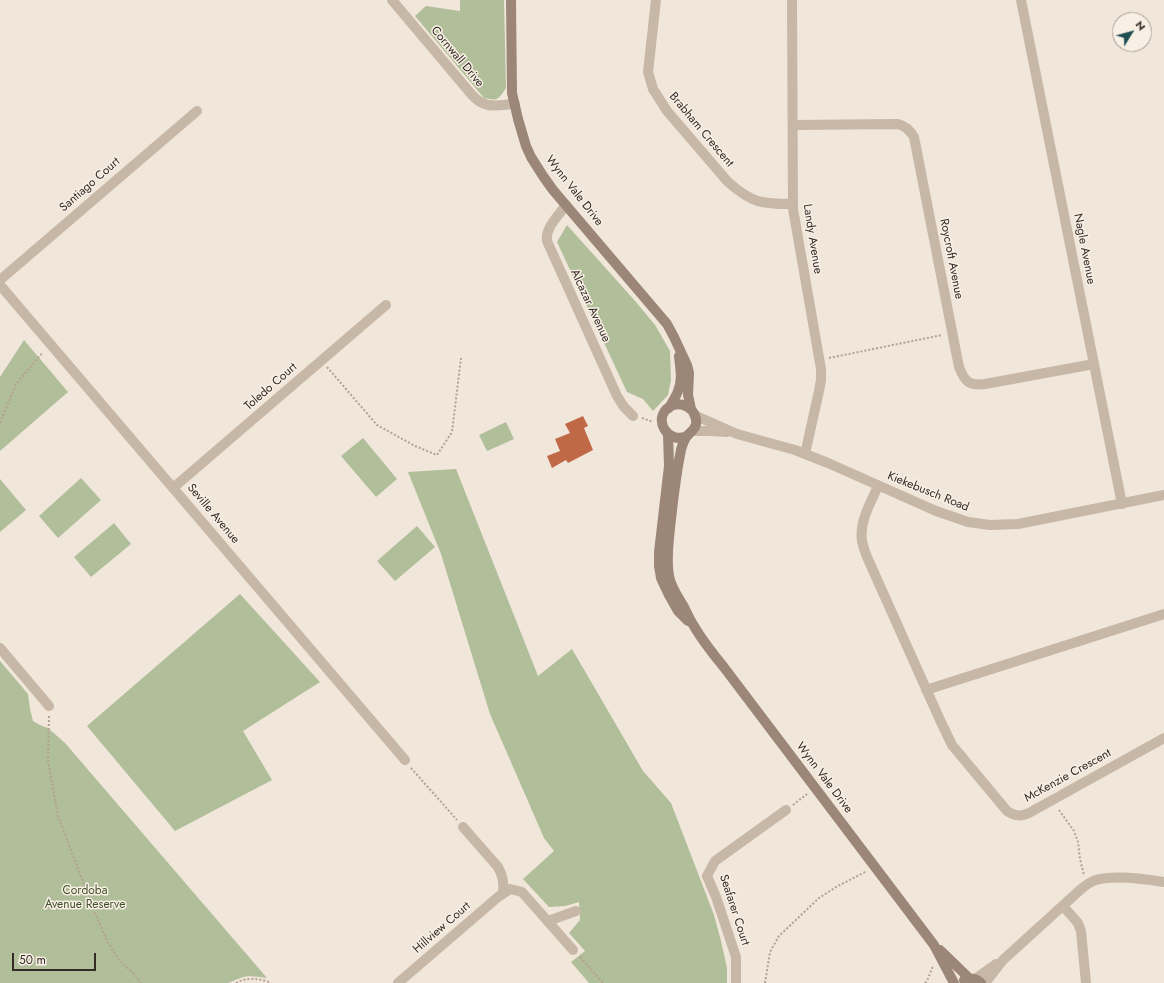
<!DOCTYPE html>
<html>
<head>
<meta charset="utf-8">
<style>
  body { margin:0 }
  #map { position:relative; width:1164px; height:983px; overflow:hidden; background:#f0e6da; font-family:Jost,sans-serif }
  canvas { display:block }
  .north { position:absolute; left:1112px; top:12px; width:40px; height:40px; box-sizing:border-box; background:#f8f0e5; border:1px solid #aaa199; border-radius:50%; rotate:53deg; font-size:11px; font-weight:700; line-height:16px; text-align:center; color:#342b27 }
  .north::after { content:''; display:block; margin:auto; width:14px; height:18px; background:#1e4e53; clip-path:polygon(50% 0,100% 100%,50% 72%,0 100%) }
  .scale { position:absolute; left:12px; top:953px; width:84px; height:18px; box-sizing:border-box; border:2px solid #342b27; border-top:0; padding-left:5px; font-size:12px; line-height:14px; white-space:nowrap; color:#342b27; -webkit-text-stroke:3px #f8f0e5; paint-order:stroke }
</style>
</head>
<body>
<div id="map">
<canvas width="1164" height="983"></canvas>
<div class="north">N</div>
<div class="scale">50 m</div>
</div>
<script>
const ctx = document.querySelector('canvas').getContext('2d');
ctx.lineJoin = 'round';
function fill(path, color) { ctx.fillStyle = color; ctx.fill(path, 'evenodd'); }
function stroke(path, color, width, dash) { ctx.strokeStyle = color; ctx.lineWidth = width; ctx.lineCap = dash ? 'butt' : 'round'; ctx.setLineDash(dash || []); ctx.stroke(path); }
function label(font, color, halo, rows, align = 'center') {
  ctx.font = font + ' Jost,sans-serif'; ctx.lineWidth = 3; ctx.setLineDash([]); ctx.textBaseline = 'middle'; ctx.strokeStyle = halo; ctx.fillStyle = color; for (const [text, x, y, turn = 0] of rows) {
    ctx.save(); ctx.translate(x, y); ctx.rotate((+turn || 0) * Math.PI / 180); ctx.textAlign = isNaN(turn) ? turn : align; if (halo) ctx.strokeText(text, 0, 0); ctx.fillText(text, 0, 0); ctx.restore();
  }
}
fill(new Path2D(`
  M460 0H504L506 88C498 100 498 101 484 98L415 16 426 6 460 11Z
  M567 225 636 302 655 325 670 351 671 380 668 395 653 411 643 399 627 392 557 242Z
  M24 340 68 392 0 451V377Z
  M506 422 514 439 487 451 479 435Z
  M363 438 397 479 376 497 341 456Z
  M456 469 538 676 572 649 643 771 671 803 714 915 721 941 727 968V983H589L571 962 585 951 569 933 580 920 579 902 565 906 549 907 523 879 554 851 544 838 490 714 441 554 408 472Z
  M81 478 101 500 58 538 39 516Z
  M0 479 26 510 0 532Z
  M114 523 131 544 91 577 74 557Z
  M417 526 435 547 395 581 377 561Z
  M240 594 320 682 243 731 272 780 175 831 87 726Z
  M0 661 28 694 30 709 33 721 42 726 48 728 65 743 267 978C248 975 246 975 228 983H0Z`), '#b1be9a');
fill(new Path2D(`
  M583 416 588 426 584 428 593 450 568 463 566 460 552 468 547 456 560 451 555 439 570 433 565 424Z`), '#c06947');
stroke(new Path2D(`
  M829 358 942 335
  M327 367 377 425 415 446 437 455 452 432 461 358
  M642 418 653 422
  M0 423 16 384 43 352
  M49 716 48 760 58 816 95 913 107 941 119 960 135 975 141 983
  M411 768 457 820
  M793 805 807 794
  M1059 810 1074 831 1078 842 1080 859 1084 875
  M580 957 603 983
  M236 983C247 977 260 978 271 983
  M765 983 770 952 779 936 819 898 836 887 867 871
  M925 983 927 981 933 966`), '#b3a191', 2, [2, 2]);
stroke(new Path2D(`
  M392 0 472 95C486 110 497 105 515 104
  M656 0 648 72 653 89 667 111 728 182C752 203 761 204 793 204
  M792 0 793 209 821 369V380L819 391 805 454
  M1021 0 1122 504
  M793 125 898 124C906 126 910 130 914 137L959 367C965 382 969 386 985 384L1094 364
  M566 205C558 216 545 228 547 241L617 396 624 407 633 416
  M0 280 197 111
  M0 285 405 760
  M694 415 737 434 795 450 828 463 936 511 968 522 990 525 1018 524 1164 495
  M693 431H710L727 432
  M878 486C871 502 859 522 862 541 863 546 865 552 867 557L940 720 952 745 1007 811C1015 816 1020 817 1029 813L1164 738
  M173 488 386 305
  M0 648 49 706
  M926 690 1164 614
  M463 827 498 867C503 876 504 883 503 894
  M1063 906 1078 923 1081 931 1086 983
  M548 921 576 911
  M975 979 996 964
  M398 983 498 897 510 889 522 892 573 950
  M736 983V957L716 897 707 876 715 861 786 810
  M985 983 1003 960 1080 890C1085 886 1089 882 1096 880 1113 875 1146 879 1164 882`), '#c7b7a6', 10);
stroke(new Path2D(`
  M511 0 512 93 518 119 526 146 531 157 543 176 553 190 667 324 674 337 687 365 689 373 688 395 691 409
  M669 408C672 402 676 397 678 391 683 380 680 367 679 356
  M668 434 669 466 659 552V566L661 578 669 595 678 611 688 621
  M687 436C668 445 652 419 669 407 682 399 698 410 696 424 695 430 690 432 687 436 684 440 682 446 681 450 675 479 672 508 669 538 668 551 666 566 670 580 673 590 679 598 684 607 687 613 690 620 694 626 703 642 715 656 726 670L934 945 954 983
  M940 950 969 978
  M964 980C971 977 976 978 981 983`), '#9b8678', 10);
label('12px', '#342b27', '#f8f0e5', [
  ["Cornwall Drive",457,57,50],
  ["Brabham Crescent",701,130,50],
  ["Santiago Court",90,185,-41],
  ["Wynn Vale Drive",574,191,52],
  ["Landy Avenue",812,239,81],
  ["Nagle Avenue",1084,249,79],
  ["Roycroft Avenue",951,259,79],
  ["Alcazar Avenue",590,306,65],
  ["Toledo Court",271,387,-41],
  ["Kiekebusch Road",928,492,22],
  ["Seville Avenue",213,514,50],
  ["McKenzie Crescent",1068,776,-29],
  ["Wynn Vale Drive",824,778,53],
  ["Seafarer Court",734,910,72],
  ["Hillview Court",442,928,-41]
]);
label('12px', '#42512c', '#f8f0e5', [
  ["Cordoba",85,891],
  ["Avenue Reserve",85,905]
]);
</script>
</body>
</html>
